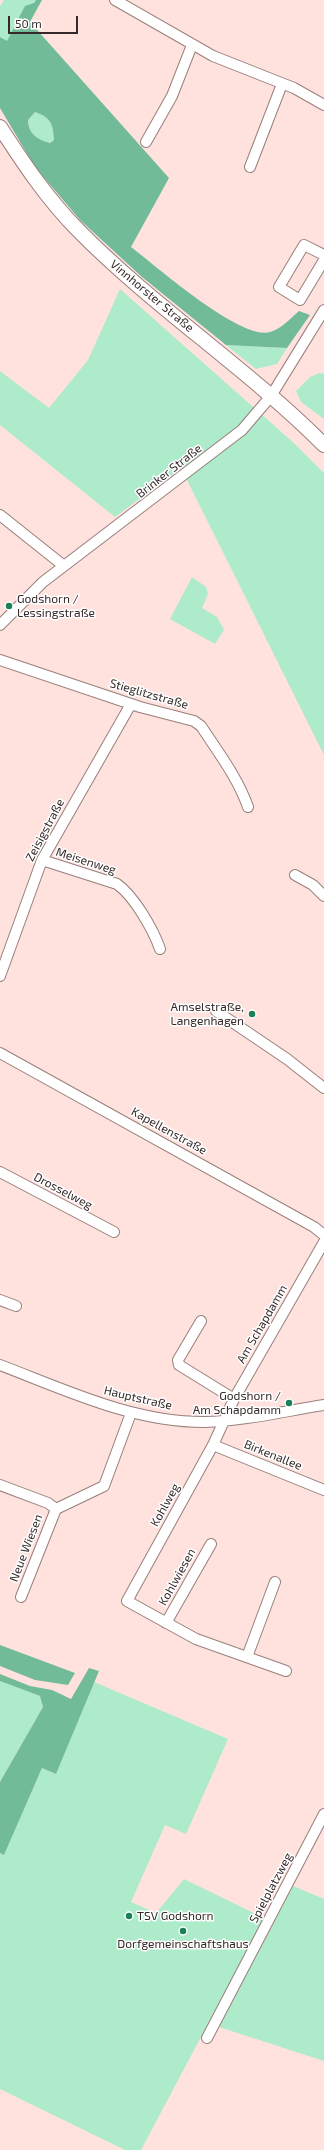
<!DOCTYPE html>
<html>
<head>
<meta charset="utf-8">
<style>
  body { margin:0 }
  #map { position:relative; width:324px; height:2150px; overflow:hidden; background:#ffe2de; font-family:"Exo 2",sans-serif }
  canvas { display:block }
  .scale { position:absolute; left:8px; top:16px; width:70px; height:18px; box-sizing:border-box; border:2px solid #342928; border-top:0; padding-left:5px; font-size:12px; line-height:14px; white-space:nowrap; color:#342928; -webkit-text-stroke:3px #fff; paint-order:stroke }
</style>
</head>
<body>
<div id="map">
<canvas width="324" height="2150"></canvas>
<div class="scale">50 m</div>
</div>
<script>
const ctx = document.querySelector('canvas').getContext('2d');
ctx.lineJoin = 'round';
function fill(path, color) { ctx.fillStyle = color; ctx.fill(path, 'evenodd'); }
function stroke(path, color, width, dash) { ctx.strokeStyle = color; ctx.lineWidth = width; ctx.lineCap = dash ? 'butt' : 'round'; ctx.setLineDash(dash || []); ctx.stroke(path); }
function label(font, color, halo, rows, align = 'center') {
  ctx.font = font + ' "Exo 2",sans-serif'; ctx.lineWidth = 3; ctx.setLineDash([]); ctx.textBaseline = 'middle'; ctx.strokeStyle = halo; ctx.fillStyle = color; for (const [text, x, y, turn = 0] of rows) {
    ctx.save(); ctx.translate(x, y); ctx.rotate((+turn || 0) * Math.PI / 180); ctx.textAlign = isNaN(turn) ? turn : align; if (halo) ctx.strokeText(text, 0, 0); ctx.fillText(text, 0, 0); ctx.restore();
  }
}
fill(new Path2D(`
  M4 0H36L7 42 0 37V6Z
  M35 112C51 118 53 123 54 140L49 143C37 140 28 133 28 120Z
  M120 289 295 444 324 473V755L181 468 115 517 0 425V371L49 408 88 360Z
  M226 345 287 348 277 364 256 369Z
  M320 373 324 374V419L301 402 296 391 310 377Z
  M192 577 206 587 208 594 202 608 217 617 224 630 215 644 170 619Z
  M0 1681 40 1696 43 1707 0 1782Z
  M94 1682 228 1739 186 1834 165 1825 131 1902 156 1913 184 1879 264 1918 141 2150H125L0 2089V1853L4 1855 42 1768 56 1774Z
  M293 1886 324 1899V2061L219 2027Z`), '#adebcb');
fill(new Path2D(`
  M36 0H42L30 22 169 178 131 247C156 266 241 341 270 332 281 329 291 318 299 311L310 315 287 348 226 345 142 277 80 220 35 167 0 108V37L7 41 25 6 34 3ZM35 112C51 118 53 123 54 140L50 143C37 140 28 133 28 120Z
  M0 1645 75 1673 68 1685 35 1680 0 1666Z
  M89 1668 99 1671 56 1774 42 1768 4 1855 0 1853V1782L43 1707 40 1696 0 1681V1674L30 1686 52 1690 71 1699Z`), '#71bb98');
const street = new Path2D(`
  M115 0 213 56 294 88 324 105
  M146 142 172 96 192 45
  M250 167 282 84
  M324 255 304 245 279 287 300 300 324 260
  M0 515 64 566
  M0 625 43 582 242 430 271 396 324 310
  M0 660 140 707 194 721 201 726C218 752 238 778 248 807
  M42 860 117 884C134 896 153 929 160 949
  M295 875 313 885 324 896
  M0 976 42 860 131 704
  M216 1011 287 1059 324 1088
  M0 1053 314 1227 324 1235
  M0 1172 114 1232
  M0 1300 16 1306
  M201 1321 178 1360 179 1365 234 1399
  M0 1365C66 1390 132 1422 204 1422 244 1421 285 1411 324 1405
  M213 1445 324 1490
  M0 1485 48 1503 56 1509
  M21 1597 56 1509 104 1486 131 1413
  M166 1623 211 1544
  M247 1657 275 1582
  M286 1671 196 1639 127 1601 213 1445 234 1399 324 1242
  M207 2038 324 1814`);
const secondary = new Path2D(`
  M0 127C24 164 48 200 79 231 155 308 247 368 324 445`);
stroke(street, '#987f7b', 12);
stroke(secondary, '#987f7b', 16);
stroke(street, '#fff', 10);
stroke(secondary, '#fff', 14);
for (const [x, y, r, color] of [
  [9,606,4,"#1a8059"],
  [252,1014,4,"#1a8059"],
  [289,1403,4,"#1a8059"],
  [129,1916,4,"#1a8059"],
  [183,1931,4,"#1a8059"]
]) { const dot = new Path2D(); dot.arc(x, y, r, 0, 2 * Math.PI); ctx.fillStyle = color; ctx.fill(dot); stroke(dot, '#fff', 1.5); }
label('12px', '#342928', '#fff', [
  ["Vinnhorster Straße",152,296,40],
  ["Brinker Straße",169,471,-38],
  ["Stieglitzstraße",149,694,16],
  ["Zeisigstraße",45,830,-62],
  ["Meisenweg",86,861,18],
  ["Kapellenstraße",169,1131,29],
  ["Drosselweg",63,1191,28],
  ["Am Schapdamm",262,1324,-60],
  ["Hauptstraße",138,1398,13],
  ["Birkenallee",273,1455,22],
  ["Kohlweg",165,1505,-61],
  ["Neue Wiesen",26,1548,-69],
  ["Kohlwiesen",177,1577,-61],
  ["Spielplatzweg",271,1888,-62]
]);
label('12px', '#342928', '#fff', [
  ["Godshorn /",17,599],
  ["Lessingstraße",17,613],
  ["Amselstraße,",244,1007,"right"],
  ["Langenhagen",244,1021,"right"],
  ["Godshorn /",281,1396,"right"],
  ["Am Schapdamm",281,1410,"right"],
  ["TSV Godshorn",137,1916],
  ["Dorfgemeinschaftshaus",183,1944,"center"]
], 'left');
</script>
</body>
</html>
